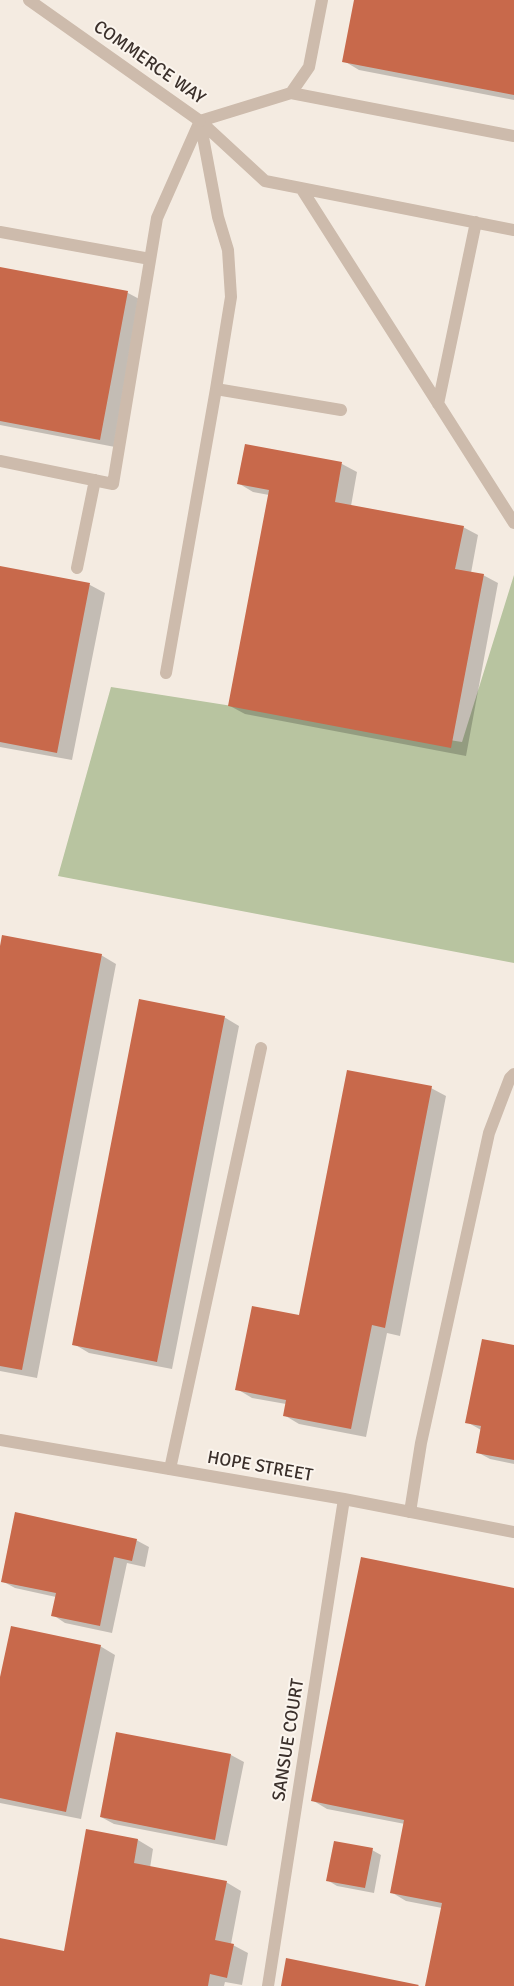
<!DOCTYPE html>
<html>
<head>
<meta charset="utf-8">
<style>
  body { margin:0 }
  canvas { display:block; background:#f4ebe1 }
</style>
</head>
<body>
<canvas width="514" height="1986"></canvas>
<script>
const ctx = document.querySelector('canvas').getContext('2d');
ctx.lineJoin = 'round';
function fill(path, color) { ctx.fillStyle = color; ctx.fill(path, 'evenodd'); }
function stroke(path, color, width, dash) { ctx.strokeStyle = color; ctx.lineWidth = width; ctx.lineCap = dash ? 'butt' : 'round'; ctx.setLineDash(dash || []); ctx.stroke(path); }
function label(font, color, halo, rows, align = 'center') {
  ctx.font = font + ' Signika,sans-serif'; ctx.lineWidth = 4; ctx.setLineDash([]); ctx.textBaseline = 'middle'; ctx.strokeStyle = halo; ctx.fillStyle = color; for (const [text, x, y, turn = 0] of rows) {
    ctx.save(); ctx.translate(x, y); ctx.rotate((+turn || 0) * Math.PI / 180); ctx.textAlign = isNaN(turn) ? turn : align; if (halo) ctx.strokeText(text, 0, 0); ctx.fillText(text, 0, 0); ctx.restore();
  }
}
fill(new Path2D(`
  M514 575V963L58 876 111 687 462 742Z`), '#b8c4a0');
fill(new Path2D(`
  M355 0H514V100L359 70 344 61Z
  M0 268 128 293 143 301 115 447 0 425Z
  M246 445 342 464 357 472 351 506 463 527 478 535 471 573 483 575 498 583 466 756 245 714 230 706 269 495 253 492 238 483Z
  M0 567 90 585 105 593 72 760 0 747Z
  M0 952 101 955 116 964 37 1378 0 1371Z
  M224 1017 239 1026 172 1369 89 1353 74 1344Z
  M431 1088 446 1096 400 1336 387 1333 366 1437 299 1424 284 1415 286 1404 252 1398 237 1389 300 1317Z
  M514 1346V1464L490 1459 477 1452 481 1430 467 1422Z
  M136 1540 149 1547 145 1567 127 1563 112 1633 65 1623 53 1615 56 1597 15 1588 2 1581Z
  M514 1590V1986H426L442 1908 406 1901 391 1892 405 1824 327 1809 312 1800Z
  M100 1646 115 1655 81 1819 0 1803V1678Z
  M117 1733 231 1755 244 1762 227 1846 114 1824 101 1817Z
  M87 1830 138 1840 153 1849 150 1868 226 1882 241 1891 231 1944 248 1953 242 1985 225 1982 224 1986H0V1940L65 1952Z
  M372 1850 381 1855 374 1893 337 1886 327 1880Z`), '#0003');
fill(new Path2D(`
  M354 0H514V95L342 62Z
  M0 267 128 291 100 440 0 421Z
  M245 444 342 462 335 502 464 526 455 569 484 574 451 748 228 706 269 490 237 484Z
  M0 566 90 583 57 753 0 742Z
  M2 935 102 954 22 1370 0 1366V946Z
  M139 999 225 1016 157 1362 72 1345Z
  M347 1070 432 1086 385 1328 372 1325 351 1429 283 1416 286 1400 235 1390 252 1306 299 1315Z
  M482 1339 514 1345V1460L476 1453 481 1426 465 1423Z
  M15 1512 137 1539 132 1561 114 1557 100 1626 51 1616 56 1593 1 1582Z
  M361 1557 514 1588V1986H425L442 1903 390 1893 404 1820 311 1801Z
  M11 1626 101 1645 66 1812 0 1798V1677Z
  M116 1732 231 1754 215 1840 100 1817Z
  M86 1829 138 1839 134 1863 227 1881 215 1940 234 1944 227 1978 210 1974 208 1986H0V1938L64 1951Z
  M334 1841 373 1848 365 1888 326 1881Z
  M286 1958 419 1985 418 1986H281Z`), '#c8694b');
stroke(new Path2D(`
  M291 93 309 67 322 0
  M200 121 218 217 228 250 231 297 216 389 341 410
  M200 121 265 181 514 230
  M301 188 514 523
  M0 232 150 259
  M438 404 476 222
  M0 461 113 484 157 218 200 121 291 93 514 136
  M77 568 95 480
  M166 673 216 389
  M170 1469 261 1048
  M410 1512 421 1443 489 1133 510 1078 514 1074`), '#cdbbac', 12);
stroke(new Path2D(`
  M29 0 200 121
  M0 1440 344 1499 514 1532
  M268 1986 344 1499`), '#cdbbac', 12);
label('18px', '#3b302b', '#fbf5ee', [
  ["COMMERCE WAY",149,63,35],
  ["HOPE STREET",260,1467,10],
  ["SANSUE COURT",289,1740,-81]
]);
</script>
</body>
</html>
